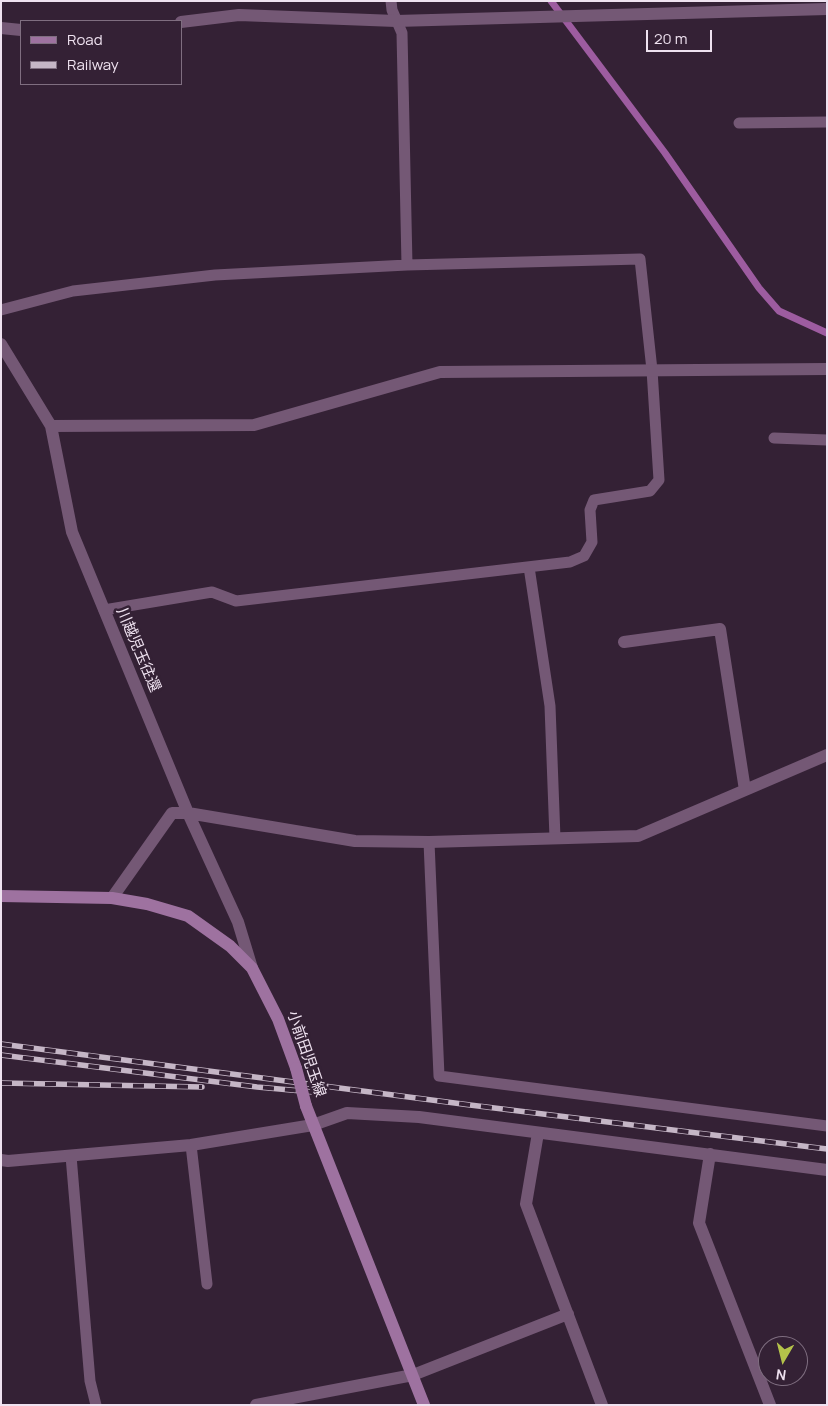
<!DOCTYPE html>
<html>
<head>
<meta charset="utf-8">
<style>
  body { margin:0 }
  #map { position:relative; width:828px; height:1406px; overflow:hidden; background:#342135; font-family:Manrope,sans-serif }
  canvas { display:block }
  .frame { position:absolute; inset:0; border:2px solid #efe2f0; pointer-events:none }
  .legend { position:absolute; left:20px; top:20px; width:162px; height:65px; box-sizing:border-box; background:#342135; border:1px solid #7f6e80; margin:0; padding:6px 9px; list-style:none; font-size:15px; color:#efe2f0 }
  .legend li { display:flex; align-items:center; gap:10px; height:25px }
  .legend b { width:25px; border:1px solid #7f6e80 }
  .north { position:absolute; left:758px; top:1336px; width:50px; height:50px; box-sizing:border-box; background:#342135; border:1px solid #7f6e80; border-radius:50%; rotate:188deg; font-size:14px; font-weight:700; line-height:20px; text-align:center; color:#efe2f0 }
  .north::after { content:''; display:block; margin:auto; width:18px; height:22px; background:#b4c24a; clip-path:polygon(50% 0,100% 100%,50% 72%,0 100%) }
  .scale { position:absolute; left:646px; top:30px; width:66px; height:22px; box-sizing:border-box; border:2px solid #efe2f0; border-top:0; padding-left:6px; font-size:15px; line-height:18px; white-space:nowrap; color:#efe2f0; -webkit-text-stroke:4px #342135; paint-order:stroke }
</style>
</head>
<body>
<div id="map">
<canvas width="828" height="1406"></canvas>
<div class="frame"></div>
<ul class="legend">
<li><b style="height:6px;background:#9e72a0"></b>Road</li>
<li><b style="height:6px;background:#c5b6c6"></b>Railway</li>
</ul>
<div class="north">N</div>
<div class="scale">20 m</div>
</div>
<script>
const ctx = document.querySelector('canvas').getContext('2d');
ctx.lineJoin = 'round';
function stroke(path, color, width, dash) { ctx.strokeStyle = color; ctx.lineWidth = width; ctx.lineCap = dash ? 'butt' : 'round'; ctx.setLineDash(dash || []); ctx.stroke(path); }
function label(font, color, halo, rows, align = 'center') {
  ctx.font = font + ' Manrope,"Noto Sans JP",sans-serif'; ctx.lineWidth = 5; ctx.setLineDash([]); ctx.textBaseline = 'middle'; ctx.strokeStyle = halo; ctx.fillStyle = color; for (const [text, x, y, turn = 0] of rows) {
    ctx.save(); ctx.translate(x, y); ctx.rotate((+turn || 0) * Math.PI / 180); ctx.textAlign = isNaN(turn) ? turn : align; if (halo) ctx.strokeText(text, 0, 0); ctx.fillText(text, 0, 0); ctx.restore();
  }
}
stroke(new Path2D(`
  M551 1 665 153 759 288 779 311 827 333`), '#9d5ca0', 7);
stroke(new Path2D(`
  M391 1 392 10 402 33 407 265
  M739 123 827 122
  M1 310 73 291 215 275 407 265 640 259 652 370 659 480 650 491 594 500 590 510 592 542 584 556 570 562 236 601 212 592 104 610
  M774 438 827 440
  M529 567 550 706 555 838
  M429 842 439 1076 827 1126
  M191 1145 207 1284
  M71 1156 90 1381 96 1405`), '#745875', 11);
stroke(new Path2D(`
  M181 22 239 15 396 21 827 9
  M1 28 21 30
  M1 344 51 426 72 532 188 813 238 922 252 968
  M51 426 254 425 440 372 827 369
  M624 642 720 629 745 790
  M112 898 172 813H188L355 841 429 842 638 836 827 755
  M538 1133 526 1204 602 1405
  M710 1154 699 1223 770 1405
  M1 1160 8 1161 191 1145 313 1125 347 1113 419 1117 827 1170
  M256 1405 413 1375 568 1314`), '#745875', 12);
stroke(new Path2D(`
  M1 896 112 898 147 904 188 916 230 946 252 968 278 1019 296 1068
  M306 1106 424 1405`), '#9e72a0', 12);
const rail = new Path2D(`
  M1 1044 470 1105 827 1149
  M1 1055 257 1087 324 1093
  M1 1083 202 1087`);
stroke(rail, '#c5b6c6', 5.5);
stroke(rail, '#342135', 4, [11]);
stroke(new Path2D(`
  M296 1068 306 1106`), '#9e72a0', 12);
label('15px', '#efe2f0', '#342135', [
  ["川越児玉往還",138,650,67],
  ["小前田児玉線",306,1054,71]
]);
</script>
</body>
</html>
